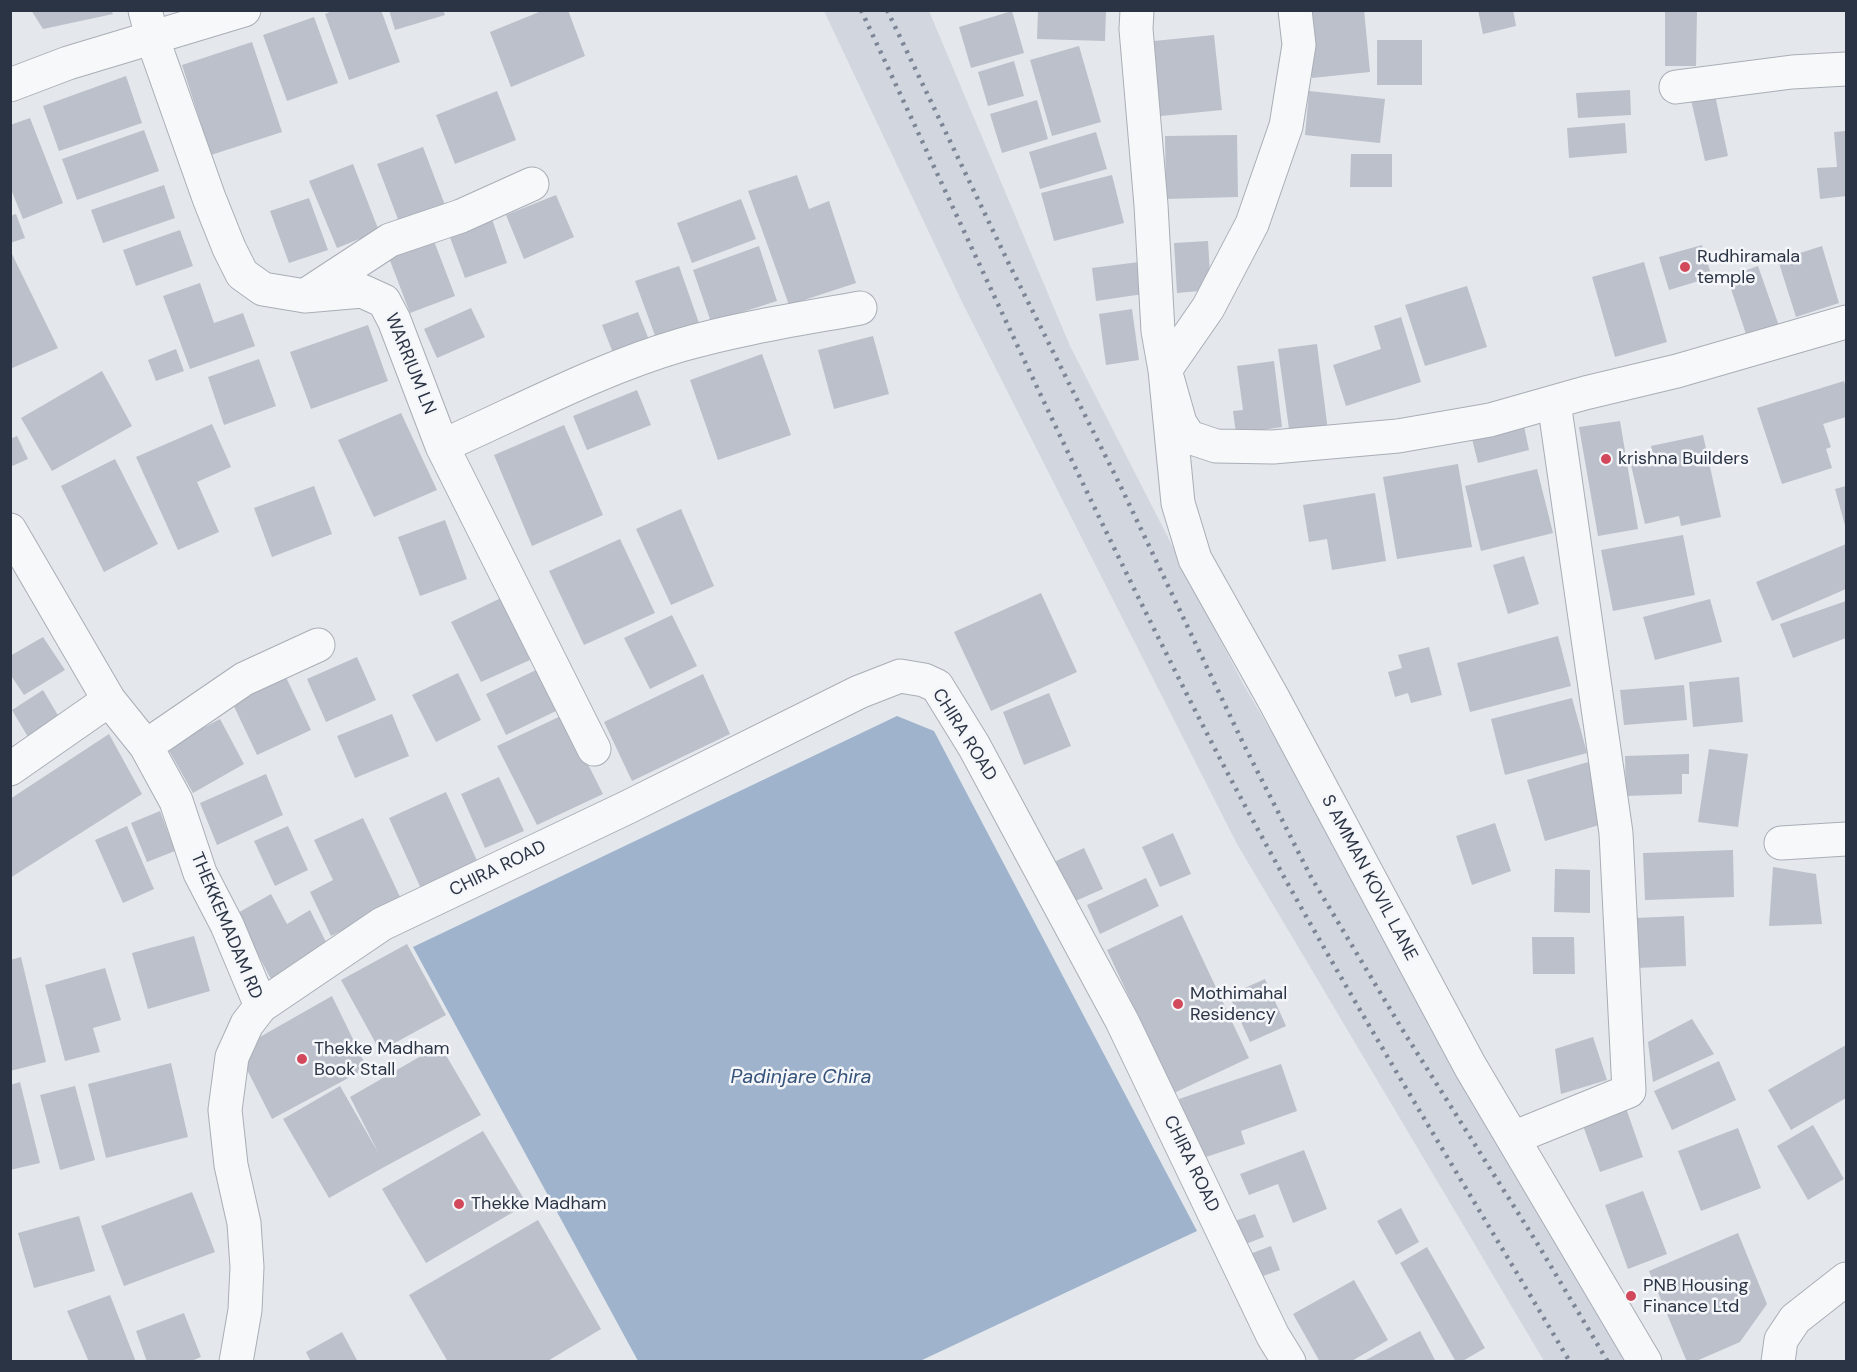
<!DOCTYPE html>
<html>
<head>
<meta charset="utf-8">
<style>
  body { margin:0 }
  #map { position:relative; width:1857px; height:1372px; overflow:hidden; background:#e4e7ec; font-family:"DM Sans",sans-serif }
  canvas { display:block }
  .frame { position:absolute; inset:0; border:12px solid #2b3445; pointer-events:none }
</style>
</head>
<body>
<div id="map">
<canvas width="1857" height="1372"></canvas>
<div class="frame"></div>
</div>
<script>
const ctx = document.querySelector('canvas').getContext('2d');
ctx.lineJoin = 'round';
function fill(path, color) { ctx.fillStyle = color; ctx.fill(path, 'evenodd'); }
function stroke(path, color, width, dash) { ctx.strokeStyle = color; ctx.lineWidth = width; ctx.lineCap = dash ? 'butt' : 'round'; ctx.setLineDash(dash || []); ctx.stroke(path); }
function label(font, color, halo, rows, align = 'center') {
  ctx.font = font + ' "DM Sans",sans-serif'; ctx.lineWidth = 5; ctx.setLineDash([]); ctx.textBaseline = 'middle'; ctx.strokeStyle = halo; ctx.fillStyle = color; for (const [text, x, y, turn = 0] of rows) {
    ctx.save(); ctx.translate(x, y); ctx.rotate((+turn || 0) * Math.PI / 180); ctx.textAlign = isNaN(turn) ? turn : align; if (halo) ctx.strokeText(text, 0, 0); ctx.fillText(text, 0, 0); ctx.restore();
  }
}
fill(new Path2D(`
  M824 11H929L1070 346 1242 682 1638 1361H1544L1237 844 962 302Z`), '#d2d6de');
fill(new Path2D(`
  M897 716 934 731 1197 1231 920 1361H638L413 947Z`), '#9fb4cc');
fill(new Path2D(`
  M31 10H111L113 14 43 29Z
  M335 10H381L400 62 349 80 325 14Z
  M389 10H443L445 15 395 30Z
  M544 10H568L585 56 511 87 490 32Z
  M1038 10H1106L1105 41 1037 39Z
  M1305 10H1364L1370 72 1312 78Z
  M1478 10H1513L1516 26 1483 34Z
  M1665 10H1697L1696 66H1665Z
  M1012 11 1024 53 971 68 959 27Z
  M314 17 338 83 287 101 263 35Z
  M1214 35 1222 110 1151 117 1144 42Z
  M1377 40H1422V85H1377Z
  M252 42 282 132 211 155 182 65Z
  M1079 46 1101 122 1052 136 1030 60Z
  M1014 61 1024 96 988 106 978 72Z
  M126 76 142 123 59 151 43 106Z
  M1630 90 1631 115 1578 118 1576 93Z
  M497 91 516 140 455 164 436 115Z
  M1309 91 1385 99 1380 143 1305 135Z
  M1715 95 1728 156 1705 161 1691 100Z
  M1037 100 1048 139 1002 153 990 114Z
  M30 118 63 203 23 219 10 187V125Z
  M1625 123 1627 153 1569 158 1567 128Z
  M144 130 159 171 77 200 62 159Z
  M1846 131V196L1820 199 1817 168 1837 167 1834 132Z
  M1096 132 1107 169 1040 189 1029 152Z
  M1237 135 1238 197 1166 199 1165 136Z
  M423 147 445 205 399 222 377 164Z
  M1351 154H1392V187H1350Z
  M353 164 379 231 337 248 309 181Z
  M797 175 809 209 829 201 856 283 789 305 748 191Z
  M1112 175 1124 223 1054 241 1041 193Z
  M164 185 175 218 103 243 91 210Z
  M556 195 574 237 524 259 506 215Z
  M309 198 328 250 289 263 270 211Z
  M741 199 756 239 692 263 677 223Z
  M16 214 25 238 10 243V216Z
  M491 216 507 263 465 278 448 232Z
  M180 230 193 266 136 286 123 250Z
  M434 241 455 296 410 313 389 258Z
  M1208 241 1211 290 1177 293 1174 243Z
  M1702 245 1712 277 1669 290 1659 257Z
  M759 246 777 301 711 322 693 270Z
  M1822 246 1839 303 1796 317 1778 260Z
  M12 254 58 348 10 369V255Z
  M1139 262 1143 294 1096 301 1092 268Z
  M1644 262 1667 342 1615 357 1592 277Z
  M679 266 700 326 657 341 635 281Z
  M1758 266 1779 326 1747 337 1727 277Z
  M200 283 214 323 243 313 255 346 190 369 163 296Z
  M1467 286 1487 347 1425 366 1405 305Z
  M471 308 485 337 437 358 424 329Z
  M1132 309 1139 360 1106 365 1099 314Z
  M638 312 651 345 615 358 602 325Z
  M1401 317 1421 382 1346 406 1333 365 1381 349 1374 326Z
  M368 325 388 381 311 409 290 352Z
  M873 336 889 394 834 409 818 350Z
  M1317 344 1328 431 1290 436 1278 349Z
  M176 349 184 371 156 381 148 360Z
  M762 354 791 435 718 460 690 380Z
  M259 359 276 406 224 425 208 377Z
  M1274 361 1282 427 1236 434 1233 411 1243 410 1237 366Z
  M102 371 132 426 52 471 21 418Z
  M1844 381 1846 388V417L1823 424 1831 447 1826 449 1832 468 1782 484 1757 408Z
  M637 390 651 425 587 450 573 416Z
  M401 413 437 490 374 517 338 440Z
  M1620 421 1638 529 1598 536 1579 427Z
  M212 424 231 467 197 482 219 532 178 550 136 457Z
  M564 425 603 515 532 546 494 455Z
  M1524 426 1529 450 1478 463 1472 439Z
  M1703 435 1721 517 1681 526 1679 516 1645 524 1630 461 1653 455 1651 446Z
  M17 436 28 459 10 467V439Z
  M115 459 158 544 104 572 61 486Z
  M1458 464 1472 547 1397 559 1383 477Z
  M1537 469 1553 533 1481 551 1465 486Z
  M314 486 332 534 272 557 254 508Z
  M1846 486V529L1835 489Z
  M1375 493 1386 561 1332 570 1327 539 1309 542 1303 505Z
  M681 509 714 586 671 605 636 529Z
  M445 520 467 579 420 596 398 537Z
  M1683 535 1695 595 1613 611 1601 550Z
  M620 539 655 613 584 645 549 571Z
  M1846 544V589L1772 621 1756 582Z
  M1524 556 1539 604 1508 614 1493 565Z
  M1041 593 1077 672 991 711 954 632Z
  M501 598 530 660 481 682 451 622Z
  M1710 599 1722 642 1655 660 1643 617Z
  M1846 601V638L1793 658 1780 624Z
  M672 615 697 666 650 689 624 638Z
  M1558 636 1571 686 1470 712 1457 663Z
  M43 637 65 670 24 695 10 674V656Z
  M1429 647 1442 695 1411 703 1408 693 1395 697 1388 672 1402 668 1398 655Z
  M357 657 376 700 326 722 307 679Z
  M536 670 556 711 506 735 486 694Z
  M458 673 481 720 436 742 412 695Z
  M703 674 730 734 632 781 604 722Z
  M285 675 311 730 257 755 231 700Z
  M1739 677 1743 722 1693 727 1689 682Z
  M1684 685 1687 720 1624 725 1620 690Z
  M43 690 59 717 28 737 12 710Z
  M1049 693 1071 746 1024 765 1003 712Z
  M1572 698 1587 753 1505 775 1491 719Z
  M392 714 409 756 355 778 337 736Z
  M563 715 603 794 537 825 497 746Z
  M220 719 244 764 193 793 167 747Z
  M109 734 142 794 10 878V799Z
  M1709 749 1748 754 1738 827 1698 822Z
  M1689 754V774H1682V794L1626 796 1625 756Z
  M1588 762 1606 823 1545 841 1527 780Z
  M266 774 283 815 217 845 200 803Z
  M499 777 524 831 485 848 461 794Z
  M446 792 479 865 422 891 389 818Z
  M160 811 175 851 147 862 131 823Z
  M363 818 402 901 331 936 310 892 333 880 314 840Z
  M1495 823 1511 871 1472 885 1456 836Z
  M127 826 154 889 123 903 95 840Z
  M288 826 308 870 275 886 254 841Z
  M1173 833 1191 874 1160 887 1142 847Z
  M1084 848 1103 889 1073 902 1054 862Z
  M1733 850 1734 897 1645 900 1643 853Z
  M1773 867 1816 874 1822 924 1769 926Z
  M1555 869 1590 870V913L1554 912Z
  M1146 878 1159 906 1100 934 1087 905Z
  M271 894 287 924 310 910 328 946 271 979 236 914Z
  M1182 915 1249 1058 1174 1093 1107 950Z
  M1684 916 1686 966 1636 968 1634 918Z
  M194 936 210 991 148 1009 132 953Z
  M1532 937H1574L1575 974H1533Z
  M407 944 446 1015 380 1051 341 980Z
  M21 957 46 1062 10 1071V960Z
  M105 968 121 1020 93 1028 100 1052 65 1061 45 985Z
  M1265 979 1286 1026 1250 1042 1229 995Z
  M332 996 367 1068 272 1119 237 1050Z
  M1692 1019 1714 1054 1653 1082 1648 1042Z
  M1593 1037 1607 1080 1561 1094 1555 1049Z
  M440 1045 481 1115 386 1166 329 1198 283 1119 340 1086 379 1154 350 1097Z
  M1846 1045V1098L1791 1130 1768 1090Z
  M1719 1061 1736 1100 1672 1130 1654 1091Z
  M171 1063 188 1137 106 1158 88 1084Z
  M1281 1064 1297 1111 1241 1131 1245 1144 1200 1159 1179 1099Z
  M20 1082 40 1163 10 1170V1085Z
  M75 1086 95 1160 60 1170 40 1095Z
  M1626 1108 1643 1157 1600 1172 1582 1123Z
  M1813 1125 1844 1179 1808 1200 1777 1146Z
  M1738 1128 1761 1188 1701 1211 1678 1151Z
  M483 1131 527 1204 426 1263 382 1189Z
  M1304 1150 1327 1209 1293 1223 1278 1184 1249 1195 1240 1174Z
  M1643 1191 1667 1254 1628 1269 1605 1205Z
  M192 1192 215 1252 124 1286 101 1226Z
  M1401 1208 1419 1242 1396 1255 1377 1221Z
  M1255 1214 1264 1237 1235 1248 1226 1224Z
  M79 1216 95 1271 34 1288 18 1233Z
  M538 1220 601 1329 546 1362H448L409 1295Z
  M1738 1233 1767 1304 1740 1342 1694 1362H1687L1649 1271Z
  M1271 1246 1280 1270 1252 1280 1242 1257Z
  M1427 1247 1485 1348 1461 1362H1456L1400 1263Z
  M1354 1280 1388 1340 1350 1362H1320L1293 1314Z
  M110 1295 136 1362H89L67 1311Z
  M184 1313 201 1357 189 1362H147L136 1331Z
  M1420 1331 1436 1362H1362Z
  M342 1332 358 1362H311L306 1352Z`), '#bbc0ca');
const minor = new Path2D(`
  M145 10 152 37 209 198 229 248 242 274 263 289 305 296 362 291 384 301 394 320 442 446 594 749
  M1137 10 1136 29 1151 205 1158 331 1165 370 1180 423 1189 437 1216 446 1273 447 1398 436 1490 420 1585 393 1677 371 1846 322
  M1295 10 1299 45 1286 126 1252 224 1208 308 1165 370 1178 503 1195 559 1273 698 1470 1066 1645 1362
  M10 85 68 63 244 10
  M1676 87 1792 72 1846 69
  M309 293 390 240 461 216 532 184
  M442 446C521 411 599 369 681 345 740 328 800 319 860 308
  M10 530 109 700 146 746 176 801 200 873 227 925 261 1006
  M146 746 244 679 318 645
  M10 769 109 700
  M1781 843 1846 839
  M1513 1138 1629 1091 1616 833 1554 402
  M236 1362 245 1310 247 1267 244 1223 231 1165 225 1110 232 1057 247 1024 261 1006 382 924 628 807 859 692 900 676 924 680 937 686 974 746 1122 1021 1273 1336 1289 1362
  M1778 1362 1781 1340 1795 1319 1846 1279`);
stroke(minor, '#a9aeb7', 35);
stroke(minor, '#f7f8fa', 33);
stroke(new Path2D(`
  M861 10C977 258 1090 508 1216 751 1325 960 1450 1160 1570 1362
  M887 10 1009 264 1120 485 1243 743 1311 877 1402 1029 1537 1243 1608 1362`), '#7d8696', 4.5, [3, 6]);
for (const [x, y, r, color] of [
  [1685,267,6,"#d1495b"],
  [1606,459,6,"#d1495b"],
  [1178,1004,6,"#d1495b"],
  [302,1059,6,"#d1495b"],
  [459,1204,6,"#d1495b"],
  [1631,1296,6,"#d1495b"]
]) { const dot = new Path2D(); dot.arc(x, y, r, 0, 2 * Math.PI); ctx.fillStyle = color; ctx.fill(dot); stroke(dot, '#f4f6f9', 2); }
label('18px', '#2b3445', '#f4f6f9', [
  ["Rudhiramala",1697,257],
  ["temple",1697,278],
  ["krishna Builders",1618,459],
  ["Mothimahal",1190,994],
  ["Residency",1190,1015],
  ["Thekke Madham",314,1049],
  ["Book Stall",314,1070],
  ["Thekke Madham",471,1204],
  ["PNB Housing",1643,1286],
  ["Finance Ltd",1643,1307]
], 'left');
label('18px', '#2b3445', '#f4f6f9', [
  ["WARRIUM LN",410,364,68],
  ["CHIRA ROAD",964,735,58],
  ["CHIRA ROAD",498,869,-26],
  ["S AMMAN KOVIL LANE",1369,878,62],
  ["THEKKEMADAM RD",226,926,67],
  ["CHIRA ROAD",1191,1164,64]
]);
label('italic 20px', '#34527a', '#f4f6f9', [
  ["Padinjare Chira",801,1078]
]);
</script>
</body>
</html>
